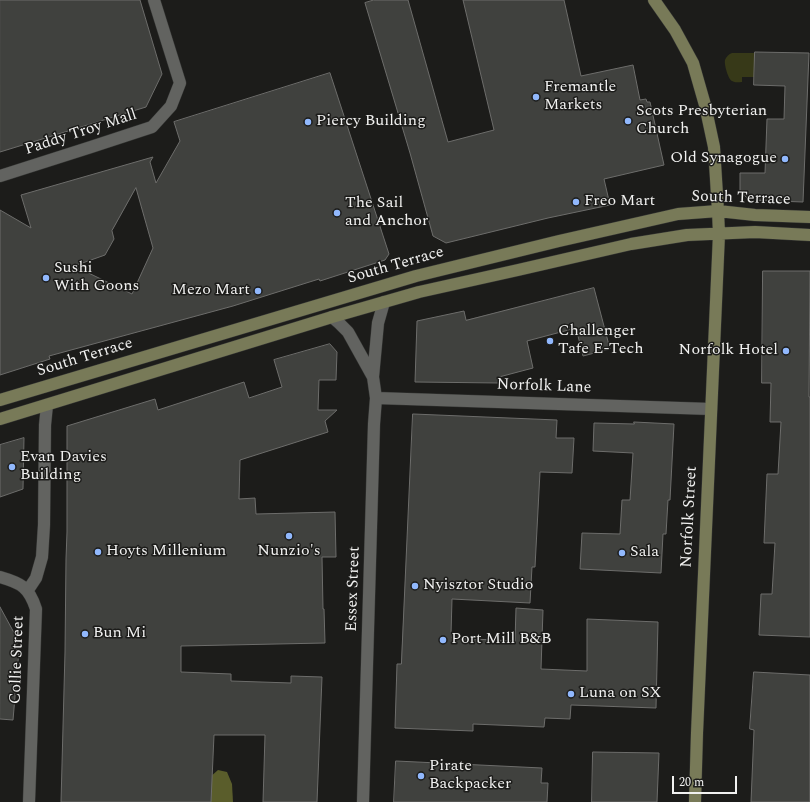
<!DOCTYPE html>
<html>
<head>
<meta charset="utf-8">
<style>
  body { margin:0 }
  #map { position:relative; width:810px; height:802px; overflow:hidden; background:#1c1c1a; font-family:Spectral,serif }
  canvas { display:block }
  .scale { position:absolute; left:672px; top:776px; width:65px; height:18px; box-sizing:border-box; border:2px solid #f1f1f0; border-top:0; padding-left:5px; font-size:12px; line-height:14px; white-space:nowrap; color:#f1f1f0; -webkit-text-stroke:3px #1c1c1a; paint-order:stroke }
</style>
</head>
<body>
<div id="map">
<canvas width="810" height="802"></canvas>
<div class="scale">20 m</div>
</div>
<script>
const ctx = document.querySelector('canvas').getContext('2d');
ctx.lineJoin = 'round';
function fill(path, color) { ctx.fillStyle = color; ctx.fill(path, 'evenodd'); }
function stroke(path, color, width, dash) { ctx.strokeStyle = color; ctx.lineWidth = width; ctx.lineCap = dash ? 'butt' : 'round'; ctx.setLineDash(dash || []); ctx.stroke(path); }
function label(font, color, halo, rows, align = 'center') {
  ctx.font = font + ' Spectral,serif'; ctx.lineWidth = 3; ctx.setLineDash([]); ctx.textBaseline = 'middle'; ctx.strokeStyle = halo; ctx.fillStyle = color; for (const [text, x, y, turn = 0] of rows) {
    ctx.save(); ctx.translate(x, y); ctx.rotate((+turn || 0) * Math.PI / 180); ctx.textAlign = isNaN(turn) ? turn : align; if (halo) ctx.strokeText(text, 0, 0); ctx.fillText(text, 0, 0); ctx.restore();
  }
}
fill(new Path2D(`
  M732 53H755L754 77H742V82C739 82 735 83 732 81 728 79 724 64 725 60 726 57 729 54 732 53Z`), '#373918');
fill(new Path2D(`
  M218 770 227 772 232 784 233 802H207L209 778Z`), '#5a5d2b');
const building = new Path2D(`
  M0 0H140L162 74 146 107 0 152Z
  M374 0H408L448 142 494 130 463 0H564L581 76 633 65 640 100 646 99 647 102H650L664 165 604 179 610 205 548 218 446 243 433 236 410 153 365 3Z
  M755 52 809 53 803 202 749 200 740 191V173H765L767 119H784L785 86 754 85Z
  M330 73 389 254 385 260 320 281 319 279 233 306 49 356 50 359 0 375V210L31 228 21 195 153 157 150 162 156 183 180 141 174 122ZM136 188 153 248 132 294 74 266 105 255 114 239 112 231Z
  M763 271H810L809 397H810V637L759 635 761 594H772L775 543H764L767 474H778L781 422H770L771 383H762Z
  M594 288 610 349 583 356 576 328 527 341 533 368 499 377V383L415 382 417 321 464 311 466 320Z
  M330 344 337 352 336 380H319L318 410H337L325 421 328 432 240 460 239 499 255 498 256 514 335 512 336 557H322L323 609H324L325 643 181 646V672L231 674V681L291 683V676L322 677 317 802H263L265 735H214L211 802H61L65 652 66 559 67 532V426L155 399 158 410 244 382 249 398 282 387 274 360Z
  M413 414 557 420 556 438H574L572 473 540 472 535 567H532L530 603 452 599 451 634H453L452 638 515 641 516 608 543 610 541 669 587 671V619L658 622 656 708 571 705 570 719 545 718 544 727 473 724V731L395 728 397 664H401Z
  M634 422 674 424 670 500H668L666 534H663L661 573 580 569 582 533 620 534 622 500H630L633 453 593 451 594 423 634 424Z
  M24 438 23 489 0 497V445Z
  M0 607 18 640 15 649 19 650 13 720 0 719Z
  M754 672 810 675V802H751L754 730 750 729Z
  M593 752 659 753 657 802H592Z
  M396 761 542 768 541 783H548L547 802H394Z`);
fill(building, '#40413e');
stroke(building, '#6d6d6b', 1);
const street = new Path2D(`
  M0 176 91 147 152 127 171 106 180 83 154 0
  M332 317 339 323 348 332 373 377
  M376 398 711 409
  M0 577C21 583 29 587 36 609L29 802
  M28 590 36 578 42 557 44 525 45 425 47 405
  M363 802 374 424 376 398 373 377 378 323 384 302`);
const secondary = new Path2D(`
  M654 0 675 30 693 63 705 105 714 147 718 211 719 234 697 733 695 802
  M0 400 416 276 559 241 678 214 718 211 755 215 810 217
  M0 419 332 317 419 292 518 270 631 244 687 235 755 232 810 235`);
stroke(street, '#353634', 13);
stroke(secondary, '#353634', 13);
stroke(street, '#626360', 12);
stroke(secondary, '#787a58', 12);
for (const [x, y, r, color] of [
  [536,97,4,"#91b8fd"],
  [628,121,4,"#91b8fd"],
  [308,122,4,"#91b8fd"],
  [785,159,4,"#91b8fd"],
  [576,202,4,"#91b8fd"],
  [337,213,4,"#91b8fd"],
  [46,278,4,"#91b8fd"],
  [258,291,4,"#91b8fd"],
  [550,341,4,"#91b8fd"],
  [786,351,4,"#91b8fd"],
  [12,467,4,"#91b8fd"],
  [289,536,4,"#91b8fd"],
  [98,552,4,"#91b8fd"],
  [622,553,4,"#91b8fd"],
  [415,586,4,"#91b8fd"],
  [85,634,4,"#91b8fd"],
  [443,640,4,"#91b8fd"],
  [571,694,4,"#91b8fd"],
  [421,776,4,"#91b8fd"]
]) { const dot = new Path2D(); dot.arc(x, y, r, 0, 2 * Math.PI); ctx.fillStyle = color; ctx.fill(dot); stroke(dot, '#1c1c1a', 1.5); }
label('16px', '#f1f1f0', '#1c1c1a', [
  ["Fremantle",544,88],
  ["Markets",544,106],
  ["Scots Presbyterian",636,112],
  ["Church",636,130],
  ["Piercy Building",316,122],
  ["Old Synagogue",777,159,"right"],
  ["Freo Mart",584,202],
  ["The Sail",345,204],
  ["and Anchor",345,222],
  ["Sushi",54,269],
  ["With Goons",54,287],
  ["Mezo Mart",250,291,"right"],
  ["Challenger",558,332],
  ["Tafe E-Tech",558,350],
  ["Norfolk Hotel",778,351,"right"],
  ["Evan Davies",20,458],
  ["Building",20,476],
  ["Hoyts Millenium",106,552],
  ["Nunzio's",289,552,"center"],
  ["Sala",630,553],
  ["Nyisztor Studio",423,586],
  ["Bun Mi",93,634],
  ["Port Mill B&B",451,640],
  ["Luna on SX",579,694],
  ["Pirate",429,767],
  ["Backpacker",429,785]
], 'left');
label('16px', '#f1f1f0', '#1c1c1a', [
  ["Paddy Troy Mall",81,133,-18],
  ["South Terrace",741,199,2],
  ["South Terrace",396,266,-16],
  ["South Terrace",85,358,-17],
  ["Norfolk Lane",544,387,2],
  ["Norfolk Street",690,517,-87],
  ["Essex Street",354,589,-88],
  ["Collie Street",18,660,-88]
]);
</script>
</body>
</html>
